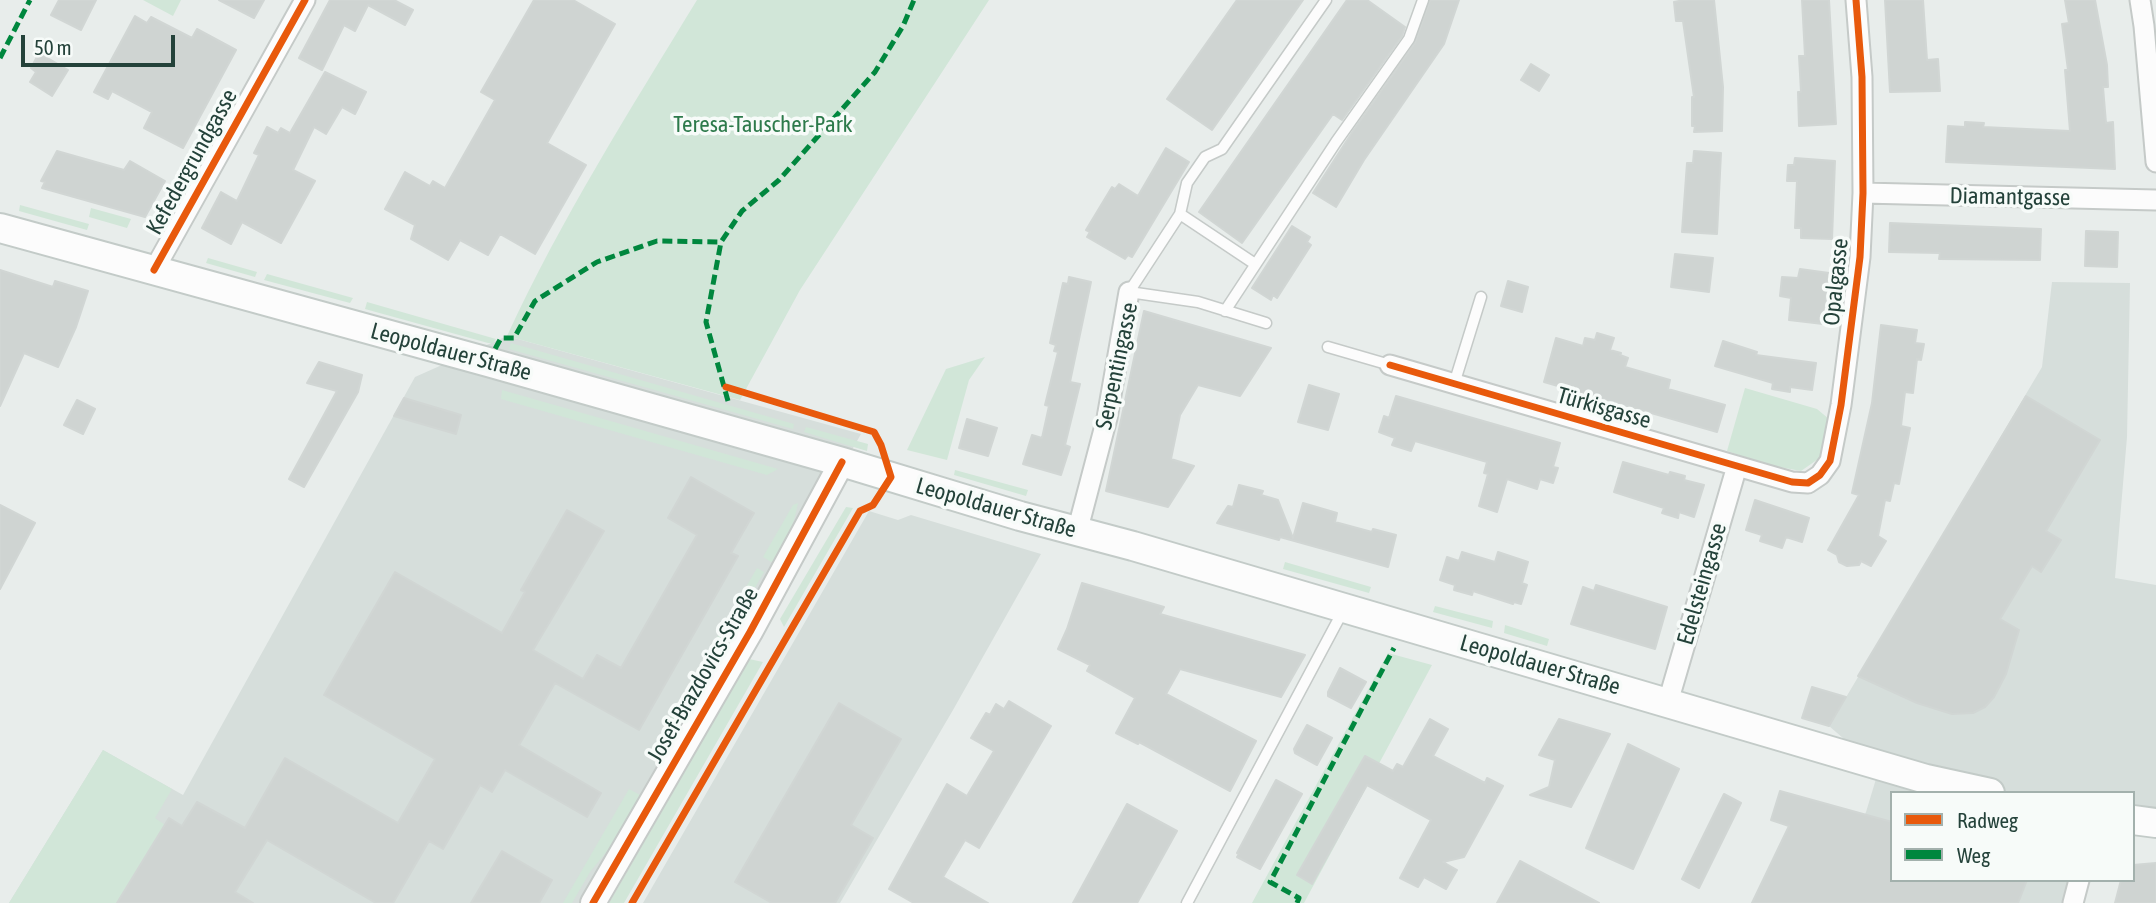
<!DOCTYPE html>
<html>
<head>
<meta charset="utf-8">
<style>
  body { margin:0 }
  #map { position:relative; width:2156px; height:903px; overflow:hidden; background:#e8edeb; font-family:"Asap Condensed",sans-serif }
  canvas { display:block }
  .legend { position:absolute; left:1890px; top:791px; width:245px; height:91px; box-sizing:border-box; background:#f7fbf9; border:2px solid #a3b1ad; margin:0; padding:9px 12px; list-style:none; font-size:21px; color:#24423a }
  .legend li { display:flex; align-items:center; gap:14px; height:35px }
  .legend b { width:35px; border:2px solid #a3b1ad }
  .scale { position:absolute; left:21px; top:35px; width:154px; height:32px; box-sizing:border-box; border:4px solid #24423a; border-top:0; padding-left:9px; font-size:21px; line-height:24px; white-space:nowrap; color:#24423a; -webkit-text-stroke:5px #f7fbf9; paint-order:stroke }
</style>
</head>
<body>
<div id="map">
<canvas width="2156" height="903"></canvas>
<ul class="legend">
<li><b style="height:9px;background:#e8590c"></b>Radweg</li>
<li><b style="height:9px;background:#00873e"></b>Weg</li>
</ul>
<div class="scale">50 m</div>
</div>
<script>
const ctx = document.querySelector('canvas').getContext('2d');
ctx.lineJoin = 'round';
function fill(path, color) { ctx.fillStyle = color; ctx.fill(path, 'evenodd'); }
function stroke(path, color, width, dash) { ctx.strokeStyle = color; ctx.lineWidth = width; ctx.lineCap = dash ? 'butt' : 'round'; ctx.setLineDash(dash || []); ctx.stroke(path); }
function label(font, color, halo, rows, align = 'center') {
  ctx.font = font + ' "Asap Condensed",sans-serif'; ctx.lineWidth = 7; ctx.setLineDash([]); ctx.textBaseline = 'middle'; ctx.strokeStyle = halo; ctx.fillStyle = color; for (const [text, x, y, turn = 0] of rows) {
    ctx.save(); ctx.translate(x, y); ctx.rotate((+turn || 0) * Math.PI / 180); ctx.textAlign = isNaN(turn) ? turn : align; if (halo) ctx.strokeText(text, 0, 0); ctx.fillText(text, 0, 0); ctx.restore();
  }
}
fill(new Path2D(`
  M2052 282 2130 283 2127 437 2115 578 2156 585V817L2133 815V793H1892V880H2086L2080 903H1822L1866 812 1879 769 1829 726 2042 367Z
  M507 336 861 434 594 903H9L103 750 183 795 415 377Z
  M869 511 898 520 911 515 1041 554 953 710 840 903H643Z`), '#d6dedb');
fill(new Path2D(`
  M143 0H181L173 16Z
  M697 0H989L800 290 740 400 507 336C561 219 630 110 697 0Z
  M20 205 89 224 87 230 19 211Z
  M91 208 131 219 127 228 89 217Z
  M208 258 257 272 255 277 206 263Z
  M267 274 353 298 350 303 264 280Z
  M367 302 496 339 493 343H488L365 309Z
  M511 343 794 424 793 429 509 349Z
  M985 357 969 380 947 460 907 450 946 369Z
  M1745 388 1817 409 1829 419 1821 457 1801 471 1769 465 1727 451Z
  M502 390 778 469 767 475 501 399Z
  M806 427 868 444 867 451 804 432Z
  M955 470 1028 490 1026 496 954 475Z
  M798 503C794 523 787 549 773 563L763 557 793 505Z
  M846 507 853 508 784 627 780 619Z
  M1285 562 1371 587 1369 593 1283 569Z
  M757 568 764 572 658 756 651 752Z
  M1435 606 1493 621 1492 628 1433 612Z
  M1505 625 1549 639 1547 646 1504 633Z
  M1388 653 1432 665 1304 903H1252Z
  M749 659 763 662 624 903H609Z
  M103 750 172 789 155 818 165 825 117 903H9Z
  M629 789 642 796 621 834 590 872 572 903H563Z`), '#d1e6d8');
const building = new Path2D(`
  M59 0H96L81 30 51 15Z
  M219 0H264L254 18Z
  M330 0H394L413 10 405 25 368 5 355 31 344 25 322 70 299 58Z
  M534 0H573L615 24 547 143 586 165 535 254 500 234 488 255 460 240 448 260 411 239 415 225 385 209 405 172 430 186 433 181 445 188 495 100 481 92Z
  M1237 0H1303L1212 130 1167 99Z
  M1347 0H1367L1405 27 1402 36 1342 120 1333 114 1242 243 1199 212Z
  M1430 0H1459L1444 44 1364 160 1336 207 1313 193 1353 131 1415 43Z
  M1684 0H1714L1723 87 1722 131 1694 132 1695 126H1692V97H1694L1683 21H1676L1674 2Z
  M1802 0H1829L1836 124 1799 126 1798 92H1801L1799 56H1805Z
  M1885 0H1923L1927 60 1938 59 1940 91 1890 92Z
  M2065 0H2095L2107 65 2108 87H2103L2106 123 2113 122 2115 169 1946 162 1948 126 1965 127V122L1984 123 1983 127 2070 131 2065 70H2068L2062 24 2069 23Z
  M135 16 147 23 151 17 192 38 197 29 236 50 183 148 144 128 152 112 112 91 108 99 94 92Z
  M39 53 68 70 52 96 30 82 36 72 31 68Z
  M1531 64 1549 75 1539 91 1521 80Z
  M325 72 366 92 355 114 342 107 326 134 314 127 293 170 315 181 281 243 242 222 231 244 202 228 221 192 237 201 259 155 254 153 267 127 278 133 281 128 290 133Z
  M1166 148 1189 162 1132 257 1128 255 1125 259 1087 237 1090 232 1086 230 1112 187 1115 189 1119 184 1138 196Z
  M57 151 124 170 130 161 165 181 145 217 42 188 45 182 41 181Z
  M1694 151 1721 153 1717 234 1682 232 1687 163H1693Z
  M1795 158 1835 161 1832 239 1801 238V228H1795L1797 181H1787L1788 165H1794Z
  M1890 223 2041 229 2040 260 1939 259 1940 253 1889 252Z
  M1292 226 1310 237 1307 242 1311 245 1277 298 1273 295 1271 300 1252 288Z
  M2086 231 2118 232 2117 267 2085 266Z
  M1675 254 1713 258 1709 292 1671 287Z
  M1800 269 1829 273 1823 324 1789 320 1791 298 1780 296 1782 277 1798 278Z
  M0 270 53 287 55 281 88 291 76 327 58 367 24 353 0 406Z
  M1069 277 1091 282 1070 382 1080 384 1065 445 1070 447 1061 475 1023 464 1032 435 1042 438 1049 406 1045 405 1058 352 1054 351 1056 345 1050 343 1063 283 1068 284Z
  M1508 281 1528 287 1522 312 1501 306Z
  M1144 311 1271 348 1240 396 1198 385 1180 415 1171 459 1194 466 1168 507 1106 491Z
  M1881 325 1917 330 1915 343 1924 344 1921 360 1917 359 1913 393 1905 392 1901 426 1910 428 1899 484 1894 483 1890 501 1885 500 1878 536 1886 541 1871 566 1861 561 1859 565 1847 566 1839 562 1837 555 1828 550 1859 495 1852 493 1872 403Z
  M1597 333 1614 338 1610 350 1621 353 1620 355 1628 358 1625 367 1670 380 1668 389 1725 405 1717 432 1544 382 1556 338 1583 346 1585 338 1595 340Z
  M1723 341 1757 352 1756 355 1816 363 1812 390 1790 387V392L1772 389 1773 383 1715 366Z
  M319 362 362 375 358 392 304 487 289 479 337 391 307 383Z
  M1309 385 1339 394 1328 430 1298 422Z
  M1396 396 1560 443 1553 467 1558 468 1553 483 1540 479 1537 489 1507 479 1497 512 1479 506 1488 474 1484 473 1487 462 1415 441 1411 451 1392 445 1395 438 1379 432 1384 416 1389 418Z
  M2026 396 2100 440 2046 531 2061 540 2041 572 2032 566 2000 619 2019 630 2006 674 1994 697 1985 707 1973 713 1952 714 1917 703 1858 676Z
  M404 398 461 415 456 434 394 416Z
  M77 400 95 409 83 434 64 425Z
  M967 419 997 428 988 456 959 448Z
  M1623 462 1669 475 1670 472 1685 476 1684 480 1704 485 1694 517 1679 512 1678 518 1662 513 1664 508 1614 492Z
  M691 477 754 513 731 553 738 556 639 730 555 683 519 745 601 793 587 817 505 770 492 792 480 785 443 849 429 841 393 903H376L267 840 235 892 253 903H117L169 818 182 826 197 802 245 828 285 758 398 823 435 759 324 695 395 572 502 633 525 592 521 590 567 510 604 531 533 650 583 679 597 655 621 668 697 535 668 518Z
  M1239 485 1263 491 1261 495 1278 500 1293 538 1303 503 1337 513 1335 522 1372 532 1373 529 1396 535 1388 567 1280 537 1279 540 1217 523 1228 506 1233 507Z
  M1755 500 1809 518 1802 542 1786 537 1782 548 1760 541 1762 535 1746 530Z
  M0 505 35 523 0 589Z
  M1462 552 1495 562 1498 552 1528 562 1522 583 1527 585 1521 604 1514 602 1513 604 1473 591 1472 595 1454 590 1455 585 1440 580 1447 557 1459 561Z
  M1082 583 1164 607 1160 614 1305 655 1281 697 1180 669 1166 694 1256 741 1230 791 1139 742 1138 744 1116 733 1135 698 1087 671 1090 665 1058 649 1067 629Z
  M1596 585 1667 607 1655 649 1571 624 1583 587 1594 591Z
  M1340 668 1366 682 1351 708 1328 696V692Z
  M1812 687 1846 697 1829 726 1802 718Z
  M1009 701 1051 726 979 848 965 840 943 877 988 903H914L889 889 947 784 967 796 994 751 971 738 986 713 990 715 996 704 1004 709Z
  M839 703 901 739 851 825 873 838 835 903H772L735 882Z
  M1430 719 1448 729 1433 756 1485 783 1487 778 1503 786 1464 857 1443 862 1457 870 1446 889 1424 877 1418 887 1400 878 1431 820 1367 785 1312 884 1297 875 1365 756 1393 771 1397 764 1403 767Z
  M1559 719 1610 734 1571 807 1530 795 1549 787 1555 760 1539 755Z
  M1307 725 1332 738 1317 765 1295 753 1294 749Z
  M1628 744 1679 769 1633 869 1586 848Z
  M1276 780 1302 794 1260 869 1237 857 1239 854 1237 853Z
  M1780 791 1892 822V880H2027L2018 903H1752L1789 826 1771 820Z
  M1724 794 1741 803 1699 888 1682 879Z
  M1127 804 1177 831 1137 903H1073Z
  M502 851 552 880 539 903H471Z
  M1520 861 1599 903H1497Z
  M2156 863V903H2115L2121 880H2133V865Z`);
fill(building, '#cfd4d2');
stroke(building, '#d1d6d4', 2);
const service = new Path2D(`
  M1180 214 1255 264
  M1225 311 1336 142 1409 39 1423 0
  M1266 323 1198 302 1129 292 1180 214 1187 183 1205 157 1222 149 1326 0
  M1328 347 1390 365
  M1454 384 1481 297
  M1187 903 1344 609`);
const minor = new Path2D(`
  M2140 0 2144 26 2156 162
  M1863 193 2156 200
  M154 270 305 0
  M1390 365 1792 482 1808 483 1820 475 1830 461 1841 405 1860 257 1863 193 1862 77 1856 0
  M1077 532 1107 418 1129 292
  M1668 702 1737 466
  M2073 903 2079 880`);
const tertiary = new Path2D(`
  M593 903 750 632 842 462`);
const secondary = new Path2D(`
  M0 228 488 362 842 462 1020 516 1133 546 1926 779 1990 793
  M2133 820 2156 823`);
stroke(service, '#c5cac8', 13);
stroke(minor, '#c5cac8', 23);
stroke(tertiary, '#c5cac8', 28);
stroke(secondary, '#c3cbc8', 32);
stroke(service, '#fcfcfc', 10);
stroke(minor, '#fcfcfc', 19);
stroke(tertiary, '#fcfcfc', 24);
stroke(secondary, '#fcfcfc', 28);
stroke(new Path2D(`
  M0 58 30 0
  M488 362 501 338H514L535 301 597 262 657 241 721 242
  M728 401 706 322 721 242 742 211 779 180 875 72 903 26 914 0
  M1297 903 1299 898 1270 882 1394 648`), '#00873e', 5, [10, 5]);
stroke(new Path2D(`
  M154 270 305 0
  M1390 365 1792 482 1808 483 1820 475 1830 461 1841 405 1860 257 1863 193 1862 77 1856 0
  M593 903 750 632 842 462
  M632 903 860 511 873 505 891 477 881 445 874 432 726 387`), '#e8590c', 7);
label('23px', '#2d7a4b', '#f7fbf9', [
  ["Teresa-Tauscher-Park",763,125]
]);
label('23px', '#24423a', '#f7fbf9', [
  ["Kefedergrundgasse",192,162,-61],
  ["Diamantgasse",2010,197,1],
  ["Opalgasse",1836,282,-84],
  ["Leopoldauer Straße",451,352,15],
  ["Serpentingasse",1117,366,-78],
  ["Türkisgasse",1604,408,16],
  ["Leopoldauer Straße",996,508,16],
  ["Edelsteingasse",1702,584,-74],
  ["Leopoldauer Straße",1540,665,16],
  ["Josef-Brazdovics-Straße",703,675,-60]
]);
</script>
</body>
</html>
